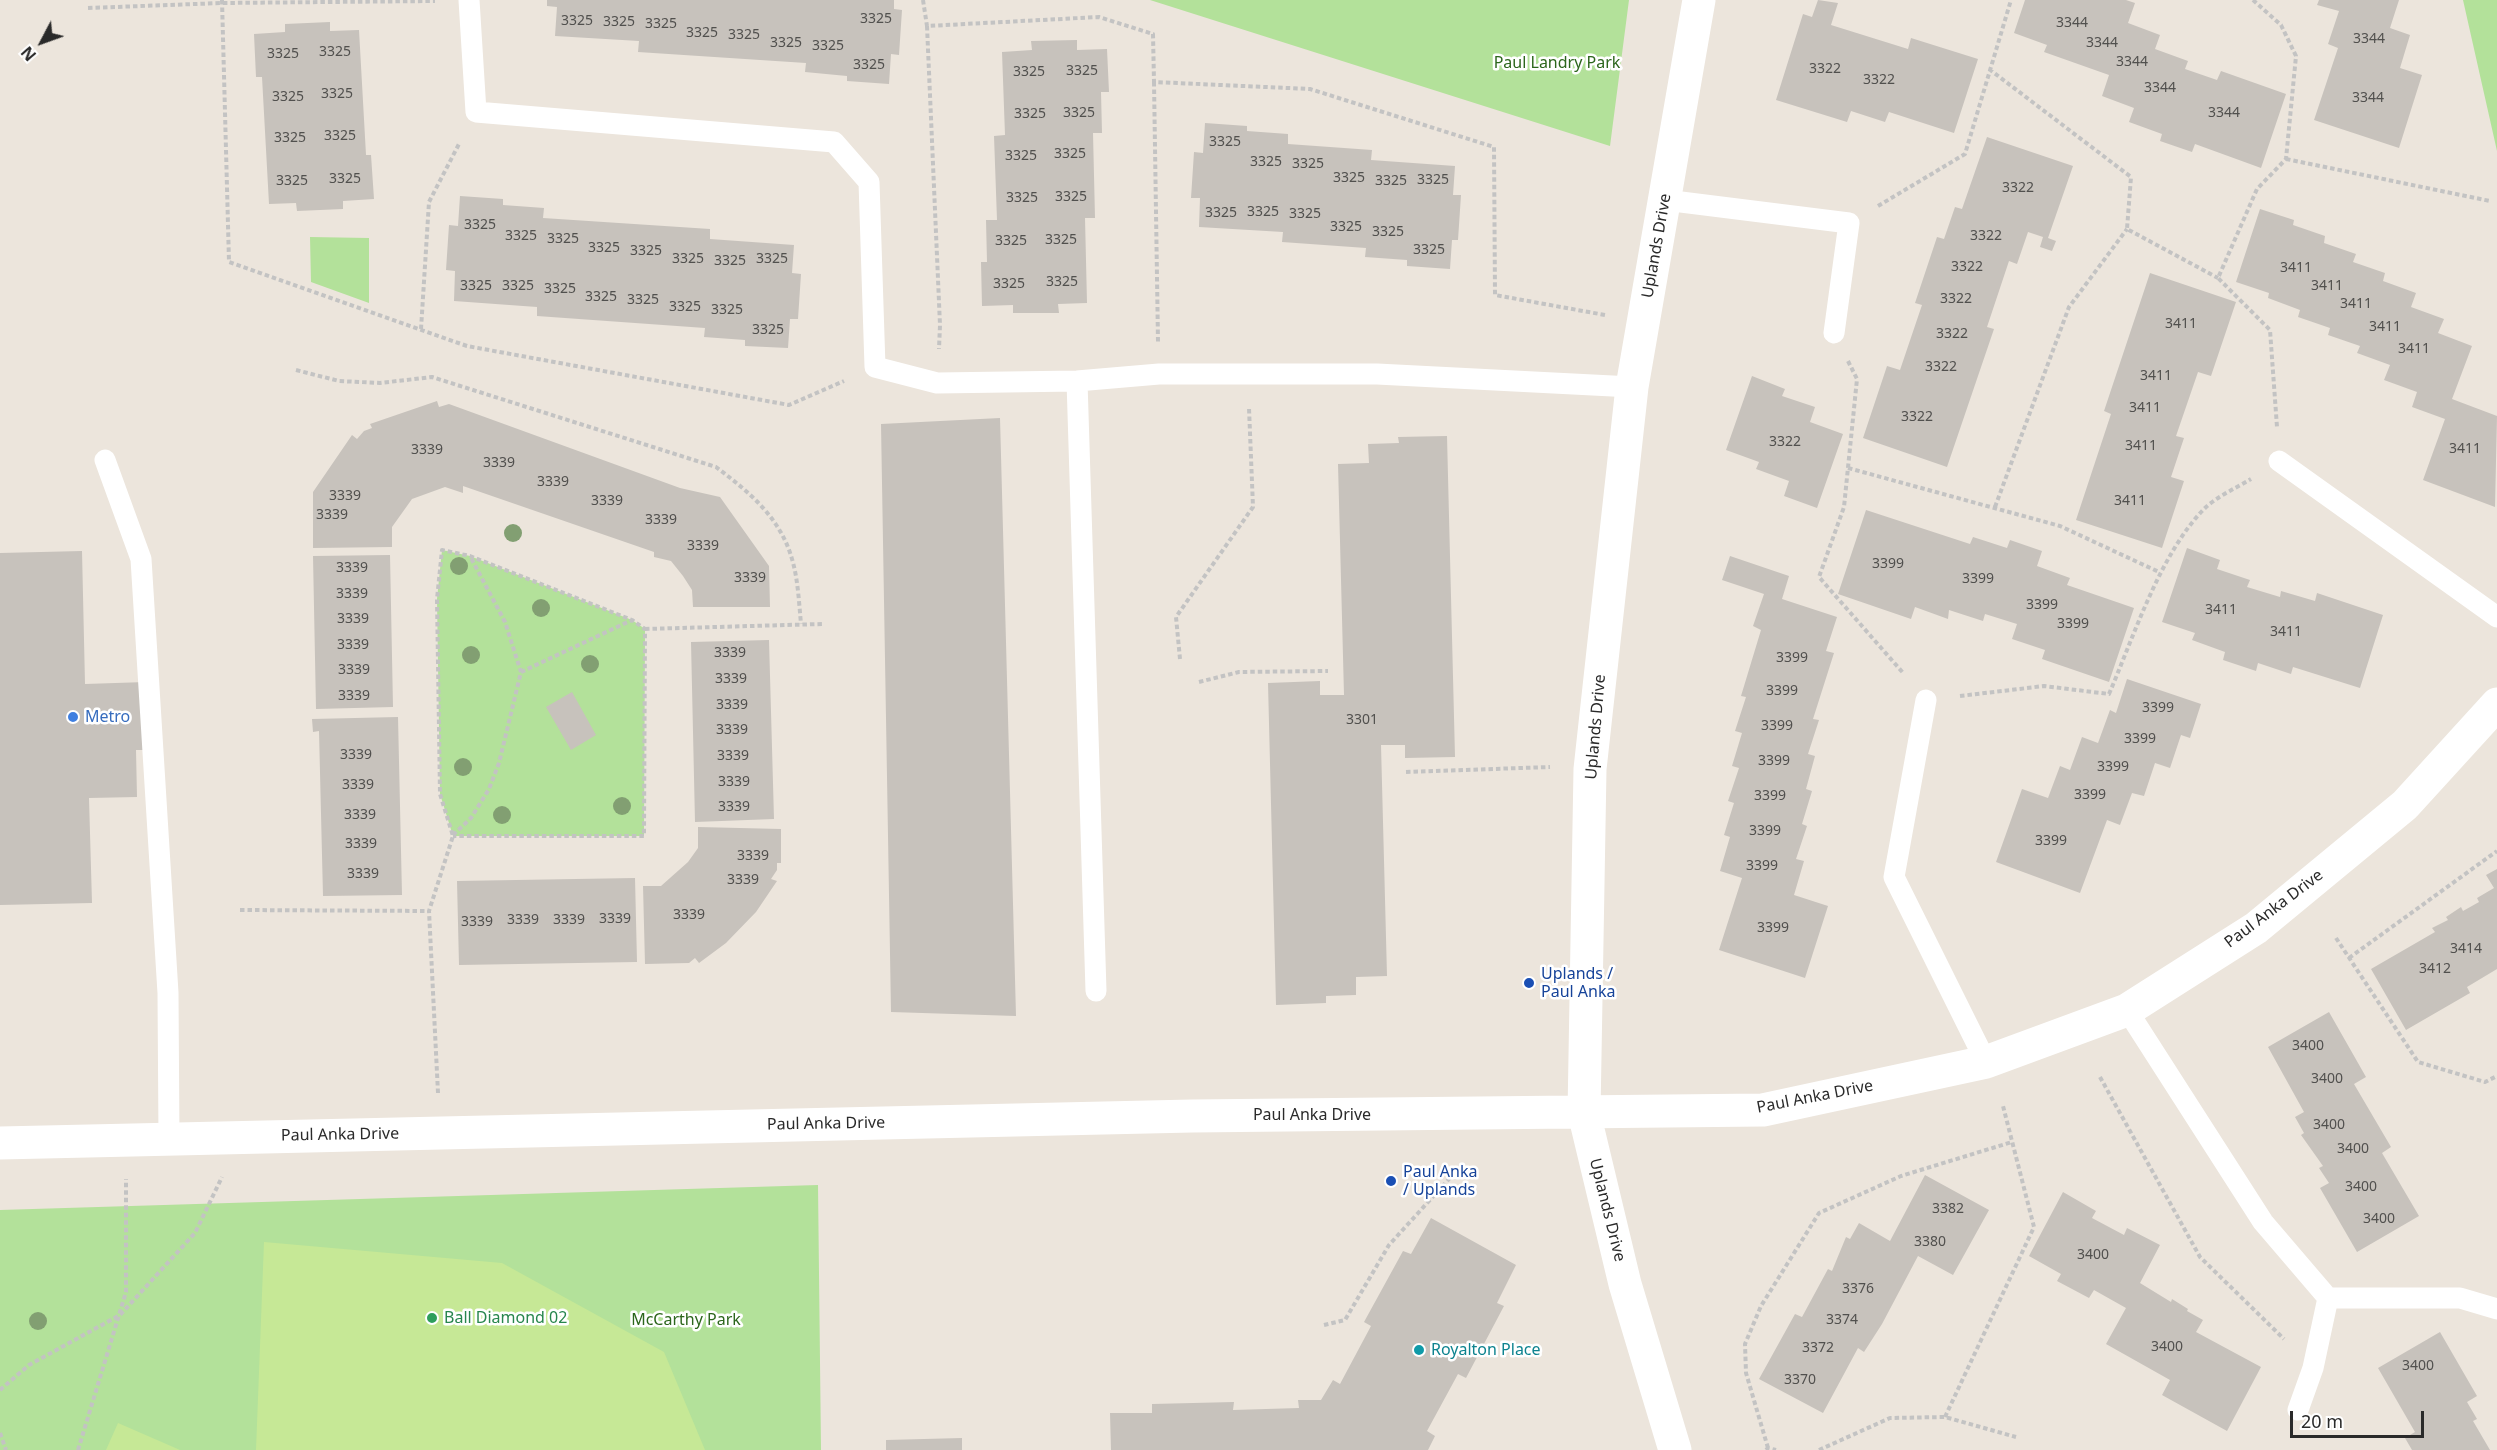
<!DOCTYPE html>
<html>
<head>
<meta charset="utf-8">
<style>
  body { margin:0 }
  #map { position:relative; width:2497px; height:1450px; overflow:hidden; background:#ece5dc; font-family:"Noto Sans",sans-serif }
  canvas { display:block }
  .north { position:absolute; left:12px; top:12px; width:60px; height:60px; -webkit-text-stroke:4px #fff; paint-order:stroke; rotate:229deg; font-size:16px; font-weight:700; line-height:24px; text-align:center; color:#2a2a2a }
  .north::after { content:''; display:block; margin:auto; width:21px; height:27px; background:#2a2a2a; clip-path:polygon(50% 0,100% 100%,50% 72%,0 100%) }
  .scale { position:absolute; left:2290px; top:1411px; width:134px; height:27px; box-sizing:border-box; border:3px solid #2a2a2a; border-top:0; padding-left:8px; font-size:18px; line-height:21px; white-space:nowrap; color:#2a2a2a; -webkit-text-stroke:4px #fff; paint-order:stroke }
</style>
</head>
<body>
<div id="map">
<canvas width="2497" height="1450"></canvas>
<div class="north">N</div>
<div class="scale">20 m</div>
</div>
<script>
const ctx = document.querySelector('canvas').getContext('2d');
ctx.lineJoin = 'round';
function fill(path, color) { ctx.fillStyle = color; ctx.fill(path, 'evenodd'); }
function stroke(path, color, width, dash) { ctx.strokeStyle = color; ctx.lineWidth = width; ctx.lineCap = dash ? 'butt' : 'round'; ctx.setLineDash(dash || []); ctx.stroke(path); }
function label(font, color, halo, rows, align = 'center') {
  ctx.font = font + ' "Noto Sans",sans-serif'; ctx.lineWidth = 5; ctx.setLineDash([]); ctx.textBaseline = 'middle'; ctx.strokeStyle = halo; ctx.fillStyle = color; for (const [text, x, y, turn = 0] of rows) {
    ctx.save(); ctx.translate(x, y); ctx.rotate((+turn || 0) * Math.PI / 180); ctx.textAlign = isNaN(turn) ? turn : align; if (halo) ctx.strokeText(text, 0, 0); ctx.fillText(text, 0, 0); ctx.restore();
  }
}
fill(new Path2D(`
  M1150 0H1629L1610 146Z
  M2463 0H2497V151Z
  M310 237 369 238V303L311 282Z
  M442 550 470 556 632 620 645 629 644 836H453L440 794 437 599Z
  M818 1185 821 1450H0V1210Z`), '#b3e19a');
fill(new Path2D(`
  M264 1242 502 1263 664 1352 705 1450H256Z
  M118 1423 180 1450H106Z`), '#c6e896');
fill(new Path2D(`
  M547 0H894V9L902 10 899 55 891 54 889 84 847 81V76L805 72 806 63 638 52 639 41 555 36 557 7 547 6Z
  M1818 0 1838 3 1831 25 1908 49 1911 38 1978 59 1954 133 1889 112 1885 122 1851 111 1847 122 1776 100 1803 14 1812 17Z
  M2025 0H2126L2135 3 2128 23 2160 35 2155 49 2188 61 2185 69 2217 80 2221 71 2286 94 2261 168 2195 144 2192 152 2160 141 2162 134 2129 122 2134 108 2102 96 2109 75 2044 52 2047 45 2014 33Z
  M2319 0H2399L2390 28 2410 35 2400 68 2422 75 2399 148 2314 120 2338 48 2328 44 2339 11 2317 5Z
  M330 22V31L359 30 366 155H371L374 199 343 201V209L297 211 296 203 269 204 262 77H256L254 34 285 32V24Z
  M1077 40V50L1107 49 1109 92H1101L1102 133H1093L1095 218H1085L1087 303 1058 304 1059 313H1013V305L982 306 981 262H987L986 220H997L994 136 1005 135 1002 52 1032 50 1031 41Z
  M1205 123 1247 126V131L1288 134V144L1372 150 1371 160 1455 166 1453 195H1461L1458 240H1452L1450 269 1407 266V260L1365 257 1366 248 1282 242 1283 232 1199 227 1200 198H1191L1194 152 1203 153Z
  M1987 137 2073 166 2048 238 2056 241 2052 251 2040 247 2043 237 2028 232 2017 264 2009 261 1987 327 1994 329 1947 467 1863 438 1887 366 1900 370 1922 305 1915 303 1937 237 1944 239 1955 207 1962 209Z
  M460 196 503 199V205L544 208 543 218 710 229V239L794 245 792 273 801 274 798 319H790L788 348 745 346V340L704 337 705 328 537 316V307L454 301 455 271 446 270 449 225 458 226Z
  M2260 209 2294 220 2293 225 2325 236 2324 243 2356 254 2353 262 2385 273 2383 281 2416 293 2411 307 2444 319 2438 333 2472 346 2452 399 2497 416 2495 507 2423 480 2445 419 2412 407 2417 392 2384 380 2390 365 2357 353 2360 346 2328 335 2330 328 2298 317 2300 310 2268 298 2269 293 2236 282Z
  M2150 273 2236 302 2211 376 2198 372 2176 436 2184 438 2171 477 2184 481 2162 548 2076 520 2111 414 2104 411Z
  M1752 376 1785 389 1782 396 1815 407 1810 422 1843 434 1817 508 1784 496 1789 481 1756 469 1759 462 1726 450Z
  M437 401 439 407 449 404 680 488 720 497 769 566 770 607H693L692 590 683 576 671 561 654 557V552L463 486V493L445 487 412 499 392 527V547L313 548V492L352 435 357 439 364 431 372 428 370 424Z
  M1000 418 1016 1016 891 1012 881 424Z
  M1447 436 1455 757 1405 758V745H1381L1387 976 1356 977V995L1326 996V1003L1276 1005 1268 683 1320 681V695H1344L1338 464 1369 463 1368 444 1399 443 1398 437Z
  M1866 510 1970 544 1973 537 2007 548 2010 540 2042 551 2037 566 2070 578 2067 585 2134 608 2109 682 2042 659 2045 650 2012 639 2017 624 1985 614 1983 621 1949 610 1948 619 1915 607 1911 619 1838 594Z
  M2187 548 2220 560 2217 569 2250 580 2247 587 2280 597 2281 591 2315 601 2317 593 2383 615 2360 688 2293 667 2291 674 2258 663 2256 671 2223 660 2225 652 2192 640 2195 633 2162 622Z
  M82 551 85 684 146 682 148 750H136L137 797 89 798 92 903 0 905V553Z
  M390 555 393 707 316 709 313 556Z
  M1730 556 1789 576 1782 599 1837 617 1826 651 1834 653 1813 719 1819 720 1808 754 1815 756 1806 789 1812 791 1802 824 1807 826 1796 859 1804 861 1794 895 1828 906 1805 978 1719 950 1742 878 1720 871 1730 837 1724 835 1734 803 1728 801 1739 768 1732 766 1742 733 1735 731 1746 697 1741 696 1761 630 1753 626 1764 594 1722 580Z
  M769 640 774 819 695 822 691 642Z
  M2127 679 2201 704 2190 738 2181 735 2170 768 2155 763 2144 796 2132 793 2120 825 2107 820 2080 893 1996 862 2022 789 2048 798 2060 766 2070 770 2082 737 2098 743 2110 710 2116 713Z
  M572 692 596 735 571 750 546 707Z
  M398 717 402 895 323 896 319 731 313 732 312 719Z
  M698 827 781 829V863H777V870L771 879 777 881 756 912 726 943 699 963 695 958 689 963 645 964 643 886H661L688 862 698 848Z
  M2497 869V969L2467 987 2470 993 2406 1030 2371 969 2435 932 2432 928 2448 920 2446 917 2461 907 2463 911 2479 902 2477 898 2494 888 2486 875Z
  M635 878 637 962 459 965 457 881Z
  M2329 1012 2366 1077 2354 1084 2391 1147 2382 1153 2419 1216 2357 1252 2320 1188 2329 1183 2319 1168 2323 1166 2301 1135 2304 1133 2295 1117 2304 1112 2268 1047Z
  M1925 1175 1989 1210 1953 1275 1918 1256 1882 1324 1864 1352 1858 1348 1823 1413 1759 1379 1795 1314 1802 1317 1828 1269 1832 1271 1846 1237 1850 1239 1859 1223 1890 1241Z
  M2063 1192 2096 1211 2092 1218 2124 1235 2127 1228 2160 1245 2140 1283 2171 1302 2172 1299 2188 1309 2187 1311 2203 1320 2196 1332 2261 1367 2227 1431 2162 1395 2170 1380 2106 1344 2126 1308 2094 1290 2089 1298 2057 1281 2061 1274 2029 1256Z
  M1431 1218 1516 1265 1497 1303 1504 1306 1466 1378 1458 1374 1427 1431 1435 1436 1428 1450H1111L1110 1413H1152V1404L1234 1402 1233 1410 1299 1408 1298 1400H1321L1333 1380 1340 1384 1371 1326 1364 1322 1403 1251 1411 1254Z
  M2440 1332 2477 1396 2467 1402 2477 1419 2473 1421 2490 1450H2412L2405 1438 2415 1432 2378 1368Z
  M962 1438V1450H886V1440Z`), '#c7c2bc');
stroke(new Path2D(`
  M222 0 229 262 467 346 789 405 844 381
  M923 0 927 26 1099 17 1153 34 1154 82 1310 89 1494 147 1495 295 1605 315
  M2253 0 2281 25 2296 56 2286 159 2257 189 2218 278 2270 330 2277 427
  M88 8 222 3 435 1
  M927 26 940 325 939 349
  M1989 69 2131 177 2127 229 2218 278
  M1154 82 1158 342
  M2286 159 2490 201
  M1878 206 1965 154 2011 0
  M421 329 429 202 460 142
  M1848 361 1857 379 1844 507 1819 577 1904 674
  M296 370 339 381 380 383 432 377 716 467C749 492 780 517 792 559 798 579 799 603 801 624
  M1848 468 2060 526 2159 572
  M1995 507 2069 307 2127 229
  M645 629 822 624
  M1180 659 1176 617 1253 507 1249 408
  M521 672 632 620
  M1199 682 1239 672 1328 671
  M1960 696 2044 686 2109 694C2134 636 2160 554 2204 509 2216 497 2236 488 2251 479
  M1406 772 1550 767
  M453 835 471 818 489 789 499 763 521 672 505 622 470 556
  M240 910 429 911
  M2336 938 2418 1062 2485 1082 2497 1076
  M2349 958 2497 851
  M2100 1077 2200 1257 2284 1339
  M438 1093 429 911 453 836 440 794 437 599 442 550 470 556 632 620 645 629 644 836H453
  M1324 1325 1345 1320 1389 1245 1459 1168
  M0 1390 29 1365 120 1315 195 1233 222 1177
  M1945 1417 2034 1227 2003 1106
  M0 1433 6 1450
  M1768 1448 1746 1373 1745 1344 1761 1306 1819 1213 1901 1176 2012 1142
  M78 1450 126 1292V1179
  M1766 1450 1768 1448 1776 1450
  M1819 1450 1890 1418 1945 1417 2016 1437`), '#c3c3c3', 4, [4.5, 3]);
stroke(new Path2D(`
  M469 0 476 112 834 142 869 182 875 367 937 383 1077 381 1159 374H1377L1632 387
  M1665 200 1849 223 1834 333
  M1077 381 1096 991
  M105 460 141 559 168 993 169 1139
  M2279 461 2497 617
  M1926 700 1894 877 1986 1062
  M2127 1010 2263 1222 2328 1298
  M2298 1410 2313 1368 2328 1298H2460L2497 1309`), '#fff', 21);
stroke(new Path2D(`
  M0 1143 1192 1116 1763 1110 1986 1062 2127 1010 2256 928 2405 805 2497 704
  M1675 1450 1625 1284 1584 1113 1590 769 1632 387 1699 0`), '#fff', 33);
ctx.fillStyle = '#829f72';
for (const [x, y] of [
  [513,533],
  [459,566],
  [541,608],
  [471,655],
  [590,664],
  [463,767],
  [622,806],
  [502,815],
  [38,1321]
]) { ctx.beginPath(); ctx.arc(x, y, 9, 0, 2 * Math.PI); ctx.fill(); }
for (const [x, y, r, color] of [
  [73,717,6,"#3f7fe0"],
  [1529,983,6,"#1a4fb4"],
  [1391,1181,6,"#1a4fb4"],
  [432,1318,6,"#2e9e5b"],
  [1419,1350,6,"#0f9aa8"]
]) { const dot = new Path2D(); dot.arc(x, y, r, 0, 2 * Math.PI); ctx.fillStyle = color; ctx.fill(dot); stroke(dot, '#fff', 2); }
label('14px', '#51504e', null, [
  ["3325",876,19],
  ["3325",577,21],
  ["3325",619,22],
  ["3344",2072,23],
  ["3325",661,24],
  ["3325",702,33],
  ["3325",744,35],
  ["3344",2369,39],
  ["3325",786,43],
  ["3344",2102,43],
  ["3325",828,46],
  ["3325",335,52],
  ["3325",283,54],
  ["3344",2132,62],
  ["3325",869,65],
  ["3322",1825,69],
  ["3325",1082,71],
  ["3325",1029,72],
  ["3322",1879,80],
  ["3344",2160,88],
  ["3325",337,94],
  ["3325",288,97],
  ["3344",2368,98],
  ["3325",1079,113],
  ["3344",2224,113],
  ["3325",1030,114],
  ["3325",340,136],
  ["3325",290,138],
  ["3325",1225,142],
  ["3325",1070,154],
  ["3325",1021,156],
  ["3325",1266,162],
  ["3325",1308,164],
  ["3325",1349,178],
  ["3325",345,179],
  ["3325",1433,180],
  ["3325",292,181],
  ["3325",1391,181],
  ["3322",2018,188],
  ["3325",1071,197],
  ["3325",1022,198],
  ["3325",1263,212],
  ["3325",1221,213],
  ["3325",1305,214],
  ["3325",480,225],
  ["3325",1346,227],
  ["3325",1388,232],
  ["3325",521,236],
  ["3322",1986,236],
  ["3325",563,239],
  ["3325",1061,240],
  ["3325",1011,241],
  ["3325",604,248],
  ["3325",1429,250],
  ["3325",646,251],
  ["3325",688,259],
  ["3325",772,259],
  ["3325",730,261],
  ["3322",1967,267],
  ["3411",2296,268],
  ["3325",1062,282],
  ["3325",1009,284],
  ["3325",476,286],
  ["3325",518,286],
  ["3411",2327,286],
  ["3325",560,289],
  ["3325",601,297],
  ["3322",1956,299],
  ["3325",643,300],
  ["3411",2356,304],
  ["3325",685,307],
  ["3325",727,310],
  ["3411",2181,324],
  ["3411",2385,327],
  ["3325",768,330],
  ["3322",1952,334],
  ["3411",2414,349],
  ["3322",1941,367],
  ["3411",2156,376],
  ["3411",2145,408],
  ["3322",1917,417],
  ["3322",1785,442],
  ["3411",2141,446],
  ["3411",2465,449],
  ["3339",427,450],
  ["3339",499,463],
  ["3339",553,482],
  ["3339",345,496],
  ["3339",607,501],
  ["3411",2130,501],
  ["3339",332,515],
  ["3339",661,520],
  ["3339",703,546],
  ["3399",1888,564],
  ["3339",352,568],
  ["3339",750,578],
  ["3399",1978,579],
  ["3339",352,594],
  ["3399",2042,605],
  ["3411",2221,610],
  ["3339",353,619],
  ["3399",2073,624],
  ["3411",2286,632],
  ["3339",353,645],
  ["3339",730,653],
  ["3399",1792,658],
  ["3339",354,670],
  ["3339",731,679],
  ["3399",1782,691],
  ["3339",354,696],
  ["3339",732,705],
  ["3399",2158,708],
  ["3301",1362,720],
  ["3399",1777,726],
  ["3339",732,730],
  ["3399",2140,739],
  ["3339",356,755],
  ["3339",733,756],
  ["3399",1774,761],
  ["3399",2113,767],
  ["3339",734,782],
  ["3339",358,785],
  ["3399",2090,795],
  ["3399",1770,796],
  ["3339",734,807],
  ["3339",360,815],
  ["3399",1765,831],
  ["3399",2051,841],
  ["3339",361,844],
  ["3339",753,856],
  ["3399",1762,866],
  ["3339",363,874],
  ["3339",743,880],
  ["3339",689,915],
  ["3339",615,919],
  ["3339",523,920],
  ["3339",569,920],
  ["3339",477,922],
  ["3399",1773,928],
  ["3414",2466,949],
  ["3412",2435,969],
  ["3400",2308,1046],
  ["3400",2327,1079],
  ["3400",2329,1125],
  ["3400",2353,1149],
  ["3400",2361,1187],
  ["3382",1948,1209],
  ["3400",2379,1219],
  ["3380",1930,1242],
  ["3400",2093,1255],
  ["3376",1858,1289],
  ["3374",1842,1320],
  ["3400",2167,1347],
  ["3372",1818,1348],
  ["3400",2418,1366],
  ["3370",1800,1380]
]);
label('16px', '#2c661c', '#fff', [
  ["Paul Landry Park",1557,63],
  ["McCarthy Park",686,1320]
]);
label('16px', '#2a2a2a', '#fff', [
  ["Uplands Drive",1657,246,-80],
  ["Uplands Drive",1596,727,-85],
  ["Paul Anka Drive",2274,909,-37],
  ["Paul Anka Drive",1815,1097,-11],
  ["Paul Anka Drive",1312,1115],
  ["Paul Anka Drive",826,1124,-1],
  ["Paul Anka Drive",340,1135,-1],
  ["Uplands Drive",1607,1210,76]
]);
label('16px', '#366cbe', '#fff', [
  ["Metro",85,717]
], 'left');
label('16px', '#164399', '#fff', [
  ["Uplands /",1541,974],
  ["Paul Anka",1541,992],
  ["Paul Anka",1403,1172],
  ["/ Uplands",1403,1190]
], 'left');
label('16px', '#27864d', '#fff', [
  ["Ball Diamond 02",444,1318]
], 'left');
label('16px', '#0d838f', '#fff', [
  ["Royalton Place",1431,1350]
], 'left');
</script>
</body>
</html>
